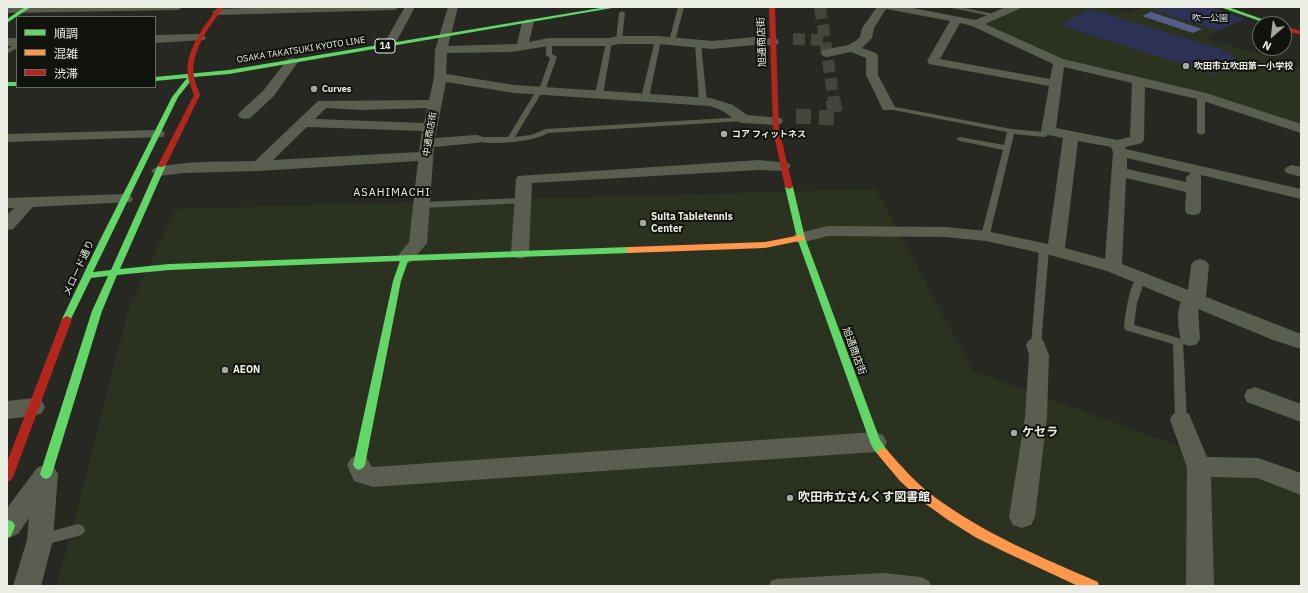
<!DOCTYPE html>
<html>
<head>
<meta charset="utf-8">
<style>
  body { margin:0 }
  #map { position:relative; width:1308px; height:593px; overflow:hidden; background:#262821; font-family:"IBM Plex Sans","Noto Sans JP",sans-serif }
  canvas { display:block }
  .frame { position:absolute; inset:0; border:8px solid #ebeee5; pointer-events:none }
  .legend { position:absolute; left:16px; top:16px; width:140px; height:72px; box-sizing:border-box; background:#11130d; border:1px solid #686b63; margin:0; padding:5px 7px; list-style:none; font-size:12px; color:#ebeee5 }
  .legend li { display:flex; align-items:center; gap:8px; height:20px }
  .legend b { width:20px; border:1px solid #686b63 }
  .north { position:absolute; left:1252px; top:16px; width:40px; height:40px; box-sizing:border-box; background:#11130d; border:1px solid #686b63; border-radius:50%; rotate:208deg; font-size:11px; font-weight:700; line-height:16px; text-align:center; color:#ebeee5 }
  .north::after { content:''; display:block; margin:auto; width:14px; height:18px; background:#a6a9a0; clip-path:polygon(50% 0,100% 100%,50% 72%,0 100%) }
</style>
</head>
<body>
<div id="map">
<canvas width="1308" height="593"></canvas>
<div class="frame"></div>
<ul class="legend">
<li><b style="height:5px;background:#63d668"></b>順調</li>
<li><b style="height:5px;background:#ff974d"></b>混雑</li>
<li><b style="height:5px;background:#b3261e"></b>渋滞</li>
</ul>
<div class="north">N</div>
</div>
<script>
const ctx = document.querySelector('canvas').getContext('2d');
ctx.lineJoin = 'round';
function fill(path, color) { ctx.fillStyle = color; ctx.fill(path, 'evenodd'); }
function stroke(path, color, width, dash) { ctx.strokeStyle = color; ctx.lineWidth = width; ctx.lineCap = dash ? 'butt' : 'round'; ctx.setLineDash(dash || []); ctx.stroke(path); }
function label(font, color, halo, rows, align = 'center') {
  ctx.font = font + ' "IBM Plex Sans","Noto Sans JP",sans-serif'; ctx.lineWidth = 4; ctx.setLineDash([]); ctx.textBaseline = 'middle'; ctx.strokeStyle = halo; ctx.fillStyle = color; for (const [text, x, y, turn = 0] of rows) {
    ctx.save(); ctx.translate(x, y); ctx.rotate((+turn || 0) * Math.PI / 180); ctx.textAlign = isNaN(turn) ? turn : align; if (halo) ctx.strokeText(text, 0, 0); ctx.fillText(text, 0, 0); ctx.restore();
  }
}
fill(new Path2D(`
  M1021 7H1106L1127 14 1146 7 1217 31 1206 38 1301 68V127L1068 63 981 25Z
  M876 189 973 371 1301 491V586H57L129 308 176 209Z`), '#2c3220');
fill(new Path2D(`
  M1146 7H1209L1245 19 1217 31Z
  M1089 9 1218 48 1237 58 1216 75 1060 25Z`), '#2d3255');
fill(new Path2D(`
  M1151 12 1202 29 1193 33 1142 16Z`), '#545d8a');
stroke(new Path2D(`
  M820 7 834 101
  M793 39 825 40`), '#44463e', 12, [12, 6]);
stroke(new Path2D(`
  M796 116 836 118 833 100`), '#44463e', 15, [15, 8]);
fill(new Path2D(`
  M678 7H684L675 41 672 43 669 41Z
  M947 7H960L999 15 996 17Z
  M622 11 625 13 622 40 619 42 616 40 619 13Z
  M658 38 661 40 649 98 645 100 641 98 655 40Z
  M549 40 552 42V54L557 57 546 88 542 92 515 137 531 135 546 129 743 117 747 119 743 121 548 133C531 143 492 145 473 141L472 139 476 137H508L536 91 540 87 550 58 546 55V42Z
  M609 40 612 42 603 95 599 97 595 95 606 42Z
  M698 42 701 44 707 102 703 104 699 102 695 44Z
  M17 43V48L7 54V49Z
  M1201 94 1205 96V133L1201 135 1197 133V96Z
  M885 105 1011 129 1043 132 1045 129H1051V133L1045 137 1014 134 989 238H983L981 236 1003 150 960 141 956 139 960 137 1004 145 1007 132 888 109H885Z
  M522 198 526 201 525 203 422 208 418 205 422 202Z
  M1044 246 1049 249 1041 345 1040 348H1032L1031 345 1039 249Z
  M1141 274 1146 277 1137 303 1134 325 1182 339 1183 342 1187 420 1185 423 1181 425 1177 423 1175 420 1173 344 1125 330 1124 327C1125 316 1130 277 1141 274Z
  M78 524 83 526 85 530 83 534 78 536 41 546 36 544 34 540 36 536 41 534Z
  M883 573 921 577 929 581 931 586H769L771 581 776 579Z`), '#595e51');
fill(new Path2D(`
  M7 7H183L178 10 7 13Z
  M278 7H400L395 10 217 15 212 12 217 9Z
  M405 7H415L393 48H385L383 45Z
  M448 7H458L448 46 517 44 522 22 528 19 534 22 529 42 549 38H609L619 36H658L712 41 755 37 777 39 779 42 777 45H755L712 49 658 44H619L609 46H549L511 52 447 53 446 74 514 85 711 98 733 105 747 115 781 118 783 121 781 124 776 125 743 123 738 122 723 111 710 106 514 93 446 82 435 138 476 135 481 136 483 139 481 142 476 143 434 147 427 243 411 262 405 264 399 262 396 258 409 242 418 161 258 171 184 173 159 176 154 174 151 171 154 168C186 160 222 162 255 161L318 101 429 100 434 77 435 50ZM326 108 361 110 427 108 424 123 315 119ZM307 127 422 131 419 152 273 160Z
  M877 7H908L975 20 1006 7H1020L1019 9 985 24 1063 59 1206 93 1301 124V133L1197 99 1145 87 1144 140 1142 143 1125 147 1126 149 1301 189V199L1201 175V210L1199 214 1193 215 1187 214 1185 210 1186 192 1126 178 1122 264 1188 290 1191 265 1194 261 1200 259 1206 261 1209 265 1206 297 1301 334V349L1273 340 1198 309 1200 339 1197 344 1190 346 1183 344C1178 335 1176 311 1181 302L1107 271 1054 256 986 241 945 237 828 236 801 243 795 242 792 238 795 234 828 226 945 227 986 231 1048 244 1063 138 1043 134 1041 131 1049 86 929 64 927 61 950 21 886 9 874 28 872 38 862 48 876 53 878 56V75L895 107 893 110H883L866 75V58L851 52 827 57 823 56 821 53 823 50 848 45 854 42 860 37 862 28ZM960 23 972 26 1053 64 1050 79 940 59ZM1064 67 1132 83 1130 137 1117 140 1056 128ZM1078 141 1111 147 1113 152 1105 259 1065 248ZM1127 158 1191 173 1186 177V182L1127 169Z
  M200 34 204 36 206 38 204 40 155 43V35Z
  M7 38H17V46H7Z
  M292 58 296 59 298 62 273 97 250 118 245 119 240 118 238 115 240 112 263 91 288 59Z
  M158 130 163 131 165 134 163 137 7 142V134Z
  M759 160 788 163 791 166 788 169 783 171 759 170 532 183 529 253 526 257 520 259 514 257 511 253 516 179 518 176Z
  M1292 165 1301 167V177L1287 173 1284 170 1287 167Z
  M125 194 131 196 133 199 131 202 33 207 13 229 7 230V215L14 208H7V198Z
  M1036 338 1043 340 1049 355 1047 417 1035 517 1031 525 1022 528 1013 525 1009 517 1025 417 1029 355 1026 345 1029 340Z
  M1255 387 1301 404V422L1247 402 1244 396 1247 390Z
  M34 398 42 401 45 407 42 413 34 416 7 419V401Z
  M1181 411 1189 414 1207 457 1258 458 1301 473V495L1257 478 1211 477 1214 586H1186L1187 467 1170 420 1173 414Z
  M875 432 883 435 887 442 883 449 875 452 373 487 354 481 347 465 351 458 359 455 367 458 371 466 373 467Z
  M46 464 54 467 58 474 53 540 41 586H13L27 540 29 518 18 534 9 538 7 537V508L37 468Z`), '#595e51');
fill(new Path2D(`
  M25 7H31L7 23V19Z
  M606 7H618L229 74 194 77 178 97 93 272 111 270 158 165 162 163 166 165 120 269 169 264 629 247 633 250 629 253 408 261 401 281 365 465 363 468 359 470 355 468 353 465 393 281 400 261 169 270 117 275 102 311 52 474 50 477 46 479 42 477 40 474 92 311 108 276 91 278 70 321 67 322 62 319 99 242 172 97 187 78 155 81V77L229 70Z
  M1220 7H1228L1276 24H1268Z
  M7 82H17V86H7Z
  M786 185H789L793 187 805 238 880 440 889 453 887 456C878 459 873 449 870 442L797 238 785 187Z
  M9 520 13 522 15 526 11 536 7 538V521Z`), '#63d668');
fill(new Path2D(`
  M801 235 804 236 805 238 804 240 765 248 629 253 625 250 629 247 765 242Z
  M883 448 887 450C901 466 915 482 932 495 982 533 1041 557 1098 582L1099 586H1078L1003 551 975 537 948 520 923 502 900 481 879 456 877 453 879 450Z`), '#ff974d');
fill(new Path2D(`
  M218 7H224C209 27 190 51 194 77 195 83 198 89 200 95L166 165 162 167H159L158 165 194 95C192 89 189 83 188 77 184 51 204 27 218 7Z
  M769 7H775L779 129 793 187 789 189 785 187 773 129Z
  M1284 26 1301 31V35L1284 30Z
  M67 316 72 319 13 477 11 480 7 482V462L62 319Z`), '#b3261e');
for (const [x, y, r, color] of [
  [1186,66,4,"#a6a9a0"],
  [314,89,4,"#a6a9a0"],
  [724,134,4,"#a6a9a0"],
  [643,223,4,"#a6a9a0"],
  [225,370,4,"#a6a9a0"],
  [1014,433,4,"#a6a9a0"],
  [790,498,4,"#a6a9a0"]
]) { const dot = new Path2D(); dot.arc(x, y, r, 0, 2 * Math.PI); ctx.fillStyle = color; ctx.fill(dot); stroke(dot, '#11130d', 1.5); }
label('9px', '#dee2f2', '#11130d', [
  ["吹一公園",1210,18]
]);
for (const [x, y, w] of [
  [385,46,20]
]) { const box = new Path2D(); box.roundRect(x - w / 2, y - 7, w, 14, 3); ctx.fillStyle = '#11130d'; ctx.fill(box); stroke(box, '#ebeee5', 1); }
label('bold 9px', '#ebeee5', null, [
  ["14",385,46]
]);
label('9px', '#ebeee5', '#11130d', [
  ["OSAKA TAKATSUKI KYOTO LINE",301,50,-9],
  ["中通商店街",430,134,-81]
]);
label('bold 9px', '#ebeee5', '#11130d', [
  ["吹田市立吹田第一小学校",1194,66],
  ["Curves",322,89],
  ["コア フィットネス",732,134]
], 'left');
label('10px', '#ebeee5', '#11130d', [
  ["旭通商店街",762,42,-92],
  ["メロード通り",79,268,-65],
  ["旭通商店街",854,351,70]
]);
label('bold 10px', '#ebeee5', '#11130d', [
  ["Suita Tabletennis",651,217],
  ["Center",651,229],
  ["AEON",233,370]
], 'left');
ctx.letterSpacing = '1px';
label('11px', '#ebeee5', '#11130d', [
  ["ASAHIMACHI",392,193]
]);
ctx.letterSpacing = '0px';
label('bold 12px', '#ebeee5', '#11130d', [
  ["ケセラ",1022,433],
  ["吹田市立さんくす図書館",798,498]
], 'left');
</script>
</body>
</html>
